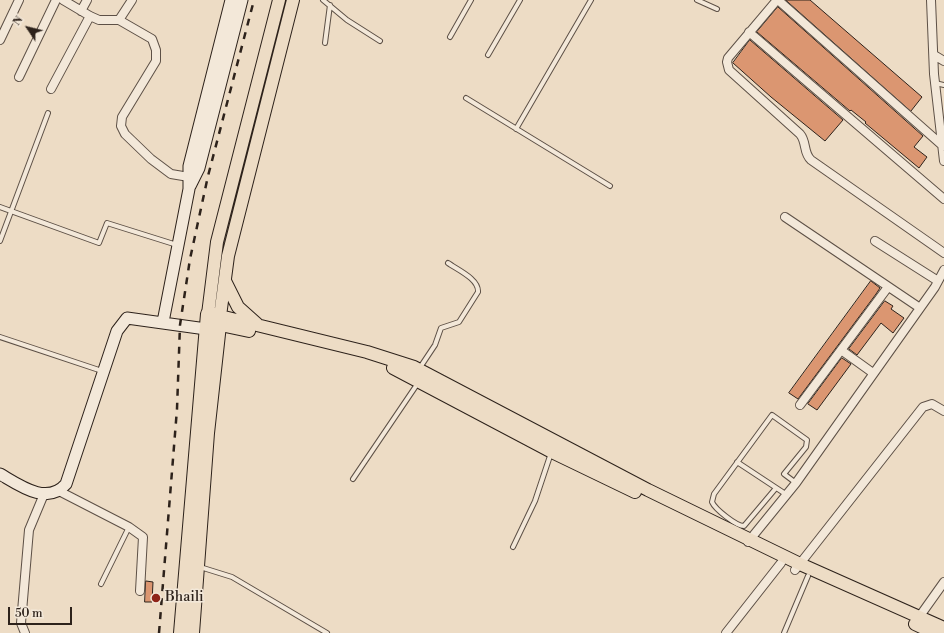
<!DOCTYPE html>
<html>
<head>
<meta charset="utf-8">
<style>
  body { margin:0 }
  #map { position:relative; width:944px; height:633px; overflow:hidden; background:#eddcc5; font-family:"Libre Bodoni",serif }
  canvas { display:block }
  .north { position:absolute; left:8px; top:8px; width:40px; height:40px; -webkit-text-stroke:3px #f3e8d9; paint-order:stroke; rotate:305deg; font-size:11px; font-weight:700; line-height:16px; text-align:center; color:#2d221b }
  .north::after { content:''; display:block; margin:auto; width:14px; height:18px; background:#2d221b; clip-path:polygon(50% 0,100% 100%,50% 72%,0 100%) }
  .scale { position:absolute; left:8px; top:607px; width:64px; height:18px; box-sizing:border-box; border:2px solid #2d221b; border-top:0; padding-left:5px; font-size:12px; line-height:14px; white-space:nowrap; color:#2d221b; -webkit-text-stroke:3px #f3e8d9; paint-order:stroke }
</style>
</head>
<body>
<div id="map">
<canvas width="944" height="633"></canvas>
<div class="north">N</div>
<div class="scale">50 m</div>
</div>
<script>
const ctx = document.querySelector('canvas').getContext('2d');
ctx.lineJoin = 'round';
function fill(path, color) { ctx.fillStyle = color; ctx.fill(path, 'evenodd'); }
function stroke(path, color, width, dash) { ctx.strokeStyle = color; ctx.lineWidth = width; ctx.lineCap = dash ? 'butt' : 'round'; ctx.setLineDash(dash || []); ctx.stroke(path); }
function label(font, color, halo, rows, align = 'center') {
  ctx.font = font + ' "Libre Bodoni",serif'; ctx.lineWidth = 3; ctx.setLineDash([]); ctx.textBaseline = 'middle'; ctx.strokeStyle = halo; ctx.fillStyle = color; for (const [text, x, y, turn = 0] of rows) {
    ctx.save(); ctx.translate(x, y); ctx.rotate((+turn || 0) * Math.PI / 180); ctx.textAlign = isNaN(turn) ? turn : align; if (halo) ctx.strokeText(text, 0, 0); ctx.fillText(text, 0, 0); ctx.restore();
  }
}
const building = new Path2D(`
  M786 0H810L922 97 911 111Z
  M778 7 923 136 914 147 927 157 919 168 865 123 866 122 851 110 850 111 757 32Z
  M750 40 843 120 825 141 771 97 733 63Z
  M871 281 880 288 876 294 798 399 789 393Z
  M885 301 893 306 891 309 904 318 893 333 881 323 857 355 849 349Z
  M842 358 851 364 817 410 808 404Z
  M146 581 153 582 152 602H145Z`);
fill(building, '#db9671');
stroke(building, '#2d221b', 1);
const lane = new Path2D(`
  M323 0 347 20 380 41
  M697 0 717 9
  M450 37 471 0
  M325 43 330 5
  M488 55 520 0
  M935 83 944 85
  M466 98 610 186
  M516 129 591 0
  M0 207 99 243 107 223 177 245
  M0 241 48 113
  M0 337 102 371
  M419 369 435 345 441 328 459 322 478 292C479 279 458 270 448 263
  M737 462 787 495
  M353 479 418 383
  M776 488 744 526C736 526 715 509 712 502L714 494 772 415 807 440 806 447 784 474 796 483
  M513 547 535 501 551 453
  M200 567 232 577 327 633
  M101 584 129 527
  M784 633 808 576`);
const street = new Path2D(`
  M63 0 90 16 99 20H119L152 39 156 50V61L122 117 121 126 125 134 151 159 171 174 189 177
  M777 0 728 58 727 62 729 70 800 134C807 142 803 153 811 160L944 253
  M778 0 943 146
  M931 0 934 74 944 161
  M81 11 87 0
  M119 20 132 0
  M749 32 944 199
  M0 40 19 0
  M934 55 944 61
  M19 77 56 0
  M51 89 90 16
  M785 217 920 308
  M875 241 938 281
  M841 350 873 373
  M800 405 888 287
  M57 490 129 527 143 537 140 591
  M748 542 796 483 935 287 944 270
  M795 570 923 407 932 404 944 411
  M917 620 944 582
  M25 633 21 623 29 530 44 494
  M726 633 781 563`);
const secondary = new Path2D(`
  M190 186 199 168 242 0
  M163 322 189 189V166L231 0
  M0 474C19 485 47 506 66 484L117 331 127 318 206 329`);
const primary = new Path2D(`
  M293 0 228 256 220 316 367 352 414 367 648 490 800 564 944 628
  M225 281 238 307 257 324
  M208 314 217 242 279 0
  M211 323 249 331
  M393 368 552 452 635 492
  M915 624 934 633`);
const highway = new Path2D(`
  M181 633 208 314 220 316 207 433 192 633`);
stroke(lane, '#5d5046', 6);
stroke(street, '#5d5046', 10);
stroke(secondary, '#2d221b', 13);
stroke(primary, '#2d221b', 14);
stroke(highway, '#2d221b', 16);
stroke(lane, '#f3e8d9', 4);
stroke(street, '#f3e8d9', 8);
stroke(secondary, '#f3e8d9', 11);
stroke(primary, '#eddcc5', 12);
stroke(highway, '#eddcc5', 14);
stroke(new Path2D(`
  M159 633 177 409 180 325 190 259 208 176 254 0`), '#2d221b', 2.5, [7, 7]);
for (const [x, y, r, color] of [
  [156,598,5,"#8f2418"]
]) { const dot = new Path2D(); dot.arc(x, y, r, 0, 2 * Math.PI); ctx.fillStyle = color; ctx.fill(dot); stroke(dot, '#f3e8d9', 1.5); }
label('14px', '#2d221b', '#f3e8d9', [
  ["Bhaili",165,598]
], 'left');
</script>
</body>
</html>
